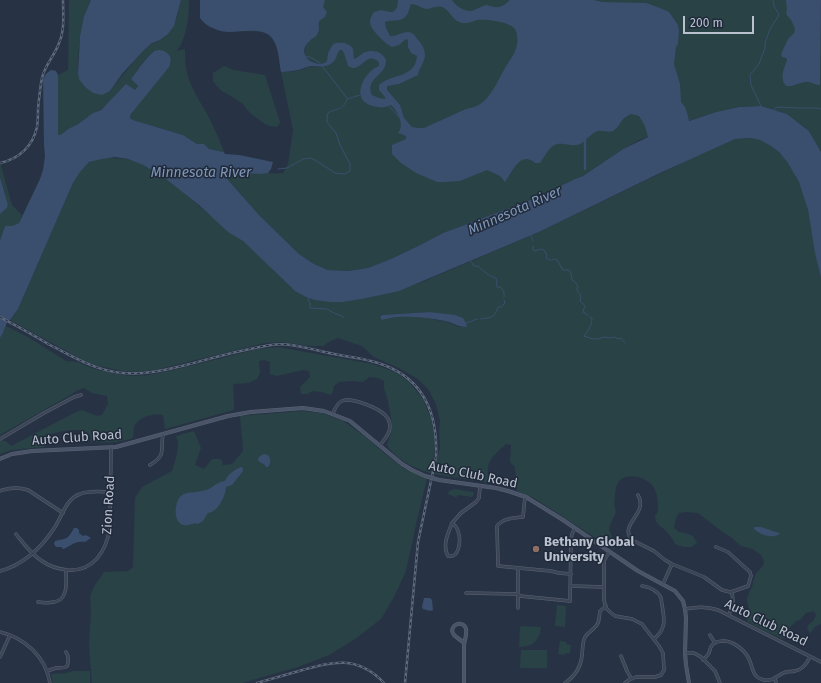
<!DOCTYPE html>
<html>
<head>
<meta charset="utf-8">
<style>
  body { margin:0 }
  #map { position:relative; width:821px; height:683px; overflow:hidden; background:#273345; font-family:"Fira Sans",sans-serif }
  canvas { display:block }
  .scale { position:absolute; left:683px; top:16px; width:71px; height:18px; box-sizing:border-box; border:2px solid #b9c1ce; border-top:0; padding-left:5px; font-size:12px; line-height:14px; white-space:nowrap; color:#b9c1ce; -webkit-text-stroke:3px #202a3a; paint-order:stroke }
</style>
</head>
<body>
<div id="map">
<canvas width="821" height="683"></canvas>
<div class="scale">200 m</div>
</div>
<script>
const ctx = document.querySelector('canvas').getContext('2d');
ctx.lineJoin = 'round';
function fill(path, color) { ctx.fillStyle = color; ctx.fill(path, 'evenodd'); }
function stroke(path, color, width, dash) { ctx.strokeStyle = color; ctx.lineWidth = width; ctx.lineCap = dash ? 'butt' : 'round'; ctx.setLineDash(dash || []); ctx.stroke(path); }
function label(font, color, halo, rows, align = 'center') {
  ctx.font = font + ' "Fira Sans",sans-serif'; ctx.lineWidth = 3; ctx.setLineDash([]); ctx.textBaseline = 'middle'; ctx.strokeStyle = halo; ctx.fillStyle = color; for (const [text, x, y, turn = 0] of rows) {
    ctx.save(); ctx.translate(x, y); ctx.rotate((+turn || 0) * Math.PI / 180); ctx.textAlign = isNaN(turn) ? turn : align; if (halo) ctx.strokeText(text, 0, 0); ctx.fillText(text, 0, 0); ctx.restore();
  }
}
fill(new Path2D(`
  M69 0H91C89 5 86 9 85 14 80 28 76 66 79 79L110 91C121 77 132 63 144 50 149 44 153 43 160 40 175 32 177 15 181 0H189C189 17 187 37 177 51L185 49C185 57 185 65 187 73 191 88 199 100 206 112 213 125 219 138 224 152L209 149 204 144H197L183 135 133 120 130 118 154 51 149 55 131 79 138 86 135 90 106 105 100 110 93 113 78 124 68 129 62 134 58 135V75L68 70Z
  M200 0H821V152L809 131 787 114 760 106 739 107 716 112 676 125 639 140 623 149 583 176 575 179 548 192 523 203 443 233 418 246 393 258 368 268 348 271 328 270 314 264 299 254 259 215 228 180 227 176 230 173C242 174 254 174 266 173 272 173 277 174 283 173L288 164 293 130 281 72H291L304 69 309 66 318 67 326 62C315 66 300 60 306 46 307 42 311 41 315 37 316 36 317 34 319 32L222 31 206 24 200 18Z
  M224 66 234 70 265 75 280 122 279 125 276 127 270 126 265 124 250 113 242 103 222 91 216 85 213 81V73Z
  M751 138C753 138 757 139 760 140 787 149 803 185 808 211 811 225 813 239 816 254 817 262 819 270 821 278V624L816 626 810 633 808 630 807 626 813 621 816 615 814 611 806 613 800 620 796 621 789 628 791 633 787 637 783 639 763 630 747 621 750 615 747 599 749 593 752 587 754 579 756 573 763 566 764 562 762 556 753 549 741 546 732 538 720 530 698 513 686 512 679 513 676 518 674 528 679 532 685 533 693 536 697 543 691 547H684L675 544C673 540 670 535 666 531 660 525 655 524 655 515L657 514C659 506 658 494 653 486 646 477 628 472 619 481 616 485 615 491 615 496 614 501 614 506 616 512L610 525 609 530C612 534 615 546 614 550L534 498 517 491 515 467 510 462 511 445 506 444C500 450 489 458 488 467 487 473 489 478 490 483L434 474 440 447 439 432 440 421 436 404 428 389 418 379 399 368 374 357 362 346 338 338 329 342 323 346H311L281 342 265 343 155 370 137 372 122 371 90 364 10 320 18 309 73 183C77 176 81 168 88 163 92 160 100 159 105 158 113 158 119 158 127 159 152 164 192 199 212 217V195L274 271 295 291 330 302H343L362 299 422 282 539 232 694 157 735 139ZM429 312 467 327H459L447 322 427 318 409 316 380 317 382 315Z
  M0 162 12 205 22 215 19 223 12 226H5L0 240V214L7 208 8 205 0 177Z
  M6 326 28 337 66 361 78 362 94 369 112 373 131 376 148 375 174 370 258 349 278 347 372 364 387 369 397 373 409 382 423 399 431 419 434 432 435 442 433 463 430 473C414 468 395 459 387 445L391 433 392 424 388 401 384 388V381L378 378 369 377 363 382 351 381 339 382 334 386 333 392 330 395 322 392 313 391 307 394H301L300 387 310 377 309 371 303 370 277 376 270 374V362L264 360 259 361 260 373 257 379 248 383 234 384C232 393 235 401 234 410L165 429 163 415C154 413 140 416 135 425 133 429 134 434 133 438 119 443 106 443 91 442 90 440 91 438 90 436 84 425 58 432 48 435L46 439 47 444 44 447 11 450 0 454V442L2 440 7 442 11 446 74 413 82 410 97 416 102 415 108 404 107 396 92 393 84 388 76 391 67 397 0 435V338L3 333Z
  M303 411 322 413 343 421 363 435 383 452 403 468 427 479 417 520 406 571 394 597 381 619 355 639 329 655 298 667 242 683H92L89 644 91 610 90 596 95 585 104 572 128 571 133 567 135 498 142 487 172 471C175 461 181 446 176 436L194 431 201 448 195 465 204 469 212 459H221L223 465 232 464 243 451 240 416Z
  M454 489 473 492 474 494 472 497 458 495 456 498 455 497 448 494 449 491Z
  M557 605 566 606 565 627 555 626Z
  M521 626 541 627C540 641 532 647 519 647L520 628Z
  M560 641 567 642 566 644 571 645 570 653H565V655L558 654Z
  M521 650H547V668H520Z
  M74 671H90V683H53L51 674 66 673Z`), '#294246');
fill(new Path2D(`
  M91 0H181L174 26 168 34 160 40 152 43 145 49 122 74 110 91 102 95 93 93 85 87 79 79 78 73 80 36 84 16Z
  M200 0H325L323 7 327 12 325 17 319 21C318 26 320 29 318 33 316 38 312 38 309 42 300 49 305 61 315 63 320 64 324 64 327 61L328 53 333 44C339 42 349 42 353 49 354 52 353 56 354 59 357 58 360 55 363 53 372 49 382 51 386 60 387 76 364 78 372 95L379 98 385 99V97L379 90V85C392 73 415 79 417 56L411 53 408 47V40L406 39 399 45 392 47C385 44 370 29 370 22 370 18 372 15 374 12L381 10 390 12H393L397 8 398 0H452C456 6 463 11 471 11 476 10 481 6 486 5 497 8 501 9 510 0H594L602 2 646 3 660 8 669 12 678 25 679 31 678 44 676 47 674 64 680 84 681 102 685 107 688 116 689 121 716 112 739 107 761 106 787 114 796 121 809 131 821 152V278L815 253 808 210 799 182 788 163 779 152 771 146 760 140 751 138 735 139 713 149 660 173 539 232 399 291 362 299 343 302H330L315 300 306 297 295 291 243 241 228 232 199 205 162 176 143 165 128 159 115 157 102 159 89 162 80 172 73 183 18 309 10 320H8L3 333 0 338V240L5 226H12L19 223 40 179 43 170 45 156 44 145 43 79 46 74 51 70 56 71 58 75V135L62 134 68 129 78 124 93 113 101 110 126 84 135 90 138 86 131 79C136 73 149 53 155 51 159 49 164 50 167 53 172 57 171 62 169 67L131 114 130 118 133 120 183 135 197 144H204L209 149 224 152 225 154 239 155 273 162 271 169 268 173 261 174 229 173 227 176 228 180 259 215 299 254 314 264 328 270 348 271 368 268 393 258 418 246 443 233 523 203 548 192 575 179 583 176 623 149 648 137 645 126 639 116 631 114C628 116 625 117 623 119 620 123 618 128 613 131 608 133 602 130 598 131 591 133 586 141 580 144 571 148 561 140 553 146 547 150 544 158 540 163H535C520 150 512 173 505 182L500 176 487 170 460 181 444 182H437L416 173 401 163 392 154V145L406 139V136L398 133C405 126 398 111 391 105 385 108 379 108 373 106 353 101 360 81 371 71 373 69 376 67 379 66 379 63 379 62 376 60 369 55 364 63 359 66 356 68 355 68 352 68L348 66 344 53 342 50H340C336 54 337 60 332 63 326 68 318 66 311 66 308 66 305 68 302 69 295 71 288 72 281 72 279 62 279 50 274 41 264 23 237 35 221 31 213 29 205 25 200 18ZM411 4C417 4 421 8 426 9 432 9 437 4 444 8 452 13 453 23 465 23 470 23 473 21 477 20 486 19 510 22 515 29 517 33 518 40 517 44 516 53 509 61 505 68 498 80 493 93 483 102 478 106 472 108 466 109L424 128H418L412 127 404 118 400 105 387 90V86L399 84 418 75C419 69 422 66 424 60 427 53 423 45 418 40 415 36 413 32 408 32 401 32 396 37 390 36L386 28 385 22C391 19 400 23 406 16 409 13 409 8 411 4Z
  M786 0H821L820 85C814 85 810 81 805 82 798 83 793 87 786 86 779 78 784 69 787 60L786 58 782 57 781 54 788 39 794 33 795 29 791 20 786 14C788 9 786 5 786 0Z
  M0 177 8 205 7 208 0 214Z
  M429 312 455 315 463 318 466 323 467 327C457 327 454 323 445 321 430 318 413 316 398 317 392 317 387 319 382 320L380 317 382 315Z
  M264 454 268 455C271 459 271 463 268 467H266L264 464C256 462 256 457 264 454Z
  M241 467 243 468V471L232 485 226 487C226 496 217 513 208 513L203 521 198 524C192 522 187 528 181 524 173 519 175 501 181 496 186 491 196 493 202 491 211 490 216 482 225 481 227 475 235 469 241 467Z
  M754 527H761L779 533 780 534C771 539 761 535 754 529Z
  M74 528H77L79 530V533L83 536 86 535 91 538 85 542C72 541 73 546 63 549L61 547H56L54 544 55 541C68 538 67 540 74 528Z
  M424 598H430L432 600 433 610 430 611 423 609 422 607Z`), '#3a4e6d');
stroke(new Path2D(`
  M305 56 312 58 320 63
  M322 66 347 98
  M389 106 399 117
  M761 106 751 85 750 75 759 64 765 48V43L770 29 779 15 774 6 773 0
  M773 110 777 107 798 108H817L821 109
  M278 169 287 168 303 159 310 158 315 160 335 173 345 174 350 171V164L340 145 336 133 327 122V117L328 113C338 107 342 112 347 99L360 95
  M531 236 533 241
  M533 246V250L535 251 541 249 544 250 547 255 546 258C549 261 552 260 555 259L557 260 563 270H569L571 273 572 280 575 282 578 286 577 288V290C580 295 582 295 580 301 585 306 586 304 583 311L584 313 588 315
  M470 260 474 266H478C484 271 488 276 496 278L497 282 496 285 497 287H500C503 289 505 294 504 297
  M309 298 308 300 310 303V308L327 309 334 313 342 316 344 318
  M590 317 592 318C592 325 588 331 584 336L593 339H598L604 337 609 338 615 337 618 339 621 338 625 343
  M480 319C491 317 494 319 498 307H501L505 303 504 300
  M466 323 477 319`), '#3a4e6d', 1);
stroke(new Path2D(`
  M585 169V138`), '#3a4e6d', 2.5);
const street = new Path2D(`
  M333 413C335 409 337 403 342 401 352 397 378 408 385 415 388 418 390 422 390 427 390 434 384 440 380 445
  M0 439 44 413 74 397 81 395
  M150 465C167 455 160 450 163 434
  M0 491C10 487 18 487 28 490L63 513
  M638 495C649 514 618 524 632 540L654 551 665 560 672 564 704 577 722 590 730 592 734 591 748 586 751 576 750 572 728 552 716 547
  M525 497 523 517C514 518 503 518 497 526L498 566 551 571 559 573 571 574
  M452 523C448 533 442 546 448 556 460 559 461 539 458 531 457 528 455 525 452 523L461 513 476 502 479 498 480 486
  M16 534C24 544 31 554 42 561 49 566 58 569 67 570 94 572 106 551 110 528L111 447
  M609 552 604 561V600L606 608 610 612 615 616 632 619 642 624 659 646 663 653 664 670 661 675 655 677H636L629 680 625 683
  M0 571C23 565 42 547 55 527 62 516 66 499 80 494 90 490 102 492 111 492
  M663 584 672 564
  M571 586 604 587
  M642 586C650 587 658 591 661 598 663 615 669 627 654 639
  M466 593 518 594 520 596 570 601 571 539 572 534 575 528
  M38 602C44 603 49 603 54 602 69 600 66 581 66 570
  M518 608V568
  M685 609C698 607 705 606 718 610L821 662
  M729 615 733 602 732 592
  M0 632C25 638 46 657 50 683
  M710 635 715 643
  M685 653H694L701 657 715 671 720 683
  M621 656 627 671 631 678
  M0 657 10 635
  M703 660C705 658 708 655 709 653 710 650 710 647 713 644 716 641 721 641 725 641 734 642 745 650 749 659 753 667 752 678 764 680 774 682 778 674 786 672 789 671 792 672 795 671 803 670 807 663 810 657
  M47 671C50 670 53 669 56 668 63 667 68 670 68 661 69 657 68 655 66 652
  M775 679 776 683
  M565 683C575 676 581 667 582 655 583 648 582 643 585 637 588 632 593 630 596 626 600 622 599 616 600 611L606 606`);
const secondary = new Path2D(`
  M0 459 12 454 32 451 116 447 228 416 251 412 303 408 324 411 350 421 402 464 412 470 425 476
  M439 480 496 488 508 491 526 497 563 520 638 571 675 591 683 601 685 609 686 618 685 653 686 665 689 683
  M464 683C464 670 464 657 464 645 465 639 467 634 466 629 463 618 447 626 454 635 457 638 461 640 464 643`);
stroke(street, '#5a6372', 3.5);
stroke(secondary, '#5a6372', 4);
stroke(street, '#3b4555', 2.5);
stroke(secondary, '#495468', 3);
const rail = new Path2D(`
  M0 163C19 159 33 146 37 127 38 121 38 115 38 109 39 100 40 87 42 78 45 65 55 55 59 43 65 30 63 14 63 0
  M0 317C17 326 34 335 50 345 74 357 96 371 123 373 145 375 165 370 186 365 213 358 243 349 271 345 292 342 313 350 334 354 348 357 364 358 378 363 423 377 438 412 436 457L418 542 405 683
  M257 683C271 679 285 675 299 671 332 661 358 655 384 683`);
stroke(rail, '#5d697c', 2.5);
stroke(rail, '#202a3a', 1, [3]);
const secondaryBridge = new Path2D(`
  M425 476 439 480`);
stroke(secondaryBridge, '#5a6372', 4, []);
stroke(secondaryBridge, '#495468', 3);
for (const [x, y, r, color] of [
  [536,549,4,"#8d6e63"]
]) { const dot = new Path2D(); dot.arc(x, y, r, 0, 2 * Math.PI); ctx.fillStyle = color; ctx.fill(dot); stroke(dot, '#202a3a', 1.5); }
label('13px', '#b9c1ce', '#202a3a', [
  ["Auto Club Road",77,438,-4],
  ["Auto Club Road",473,475,12],
  ["Zion Road",109,505,-87],
  ["Auto Club Road",766,623,26]
]);
label('bold 13px', '#b9c1ce', '#202a3a', [
  ["Bethany Global",544,542],
  ["University",544,557]
], 'left');
label('italic 14px', '#7f96b6', '#202a3a', [
  ["Minnesota River",201,173],
  ["Minnesota River",515,211,-24]
]);
</script>
</body>
</html>
